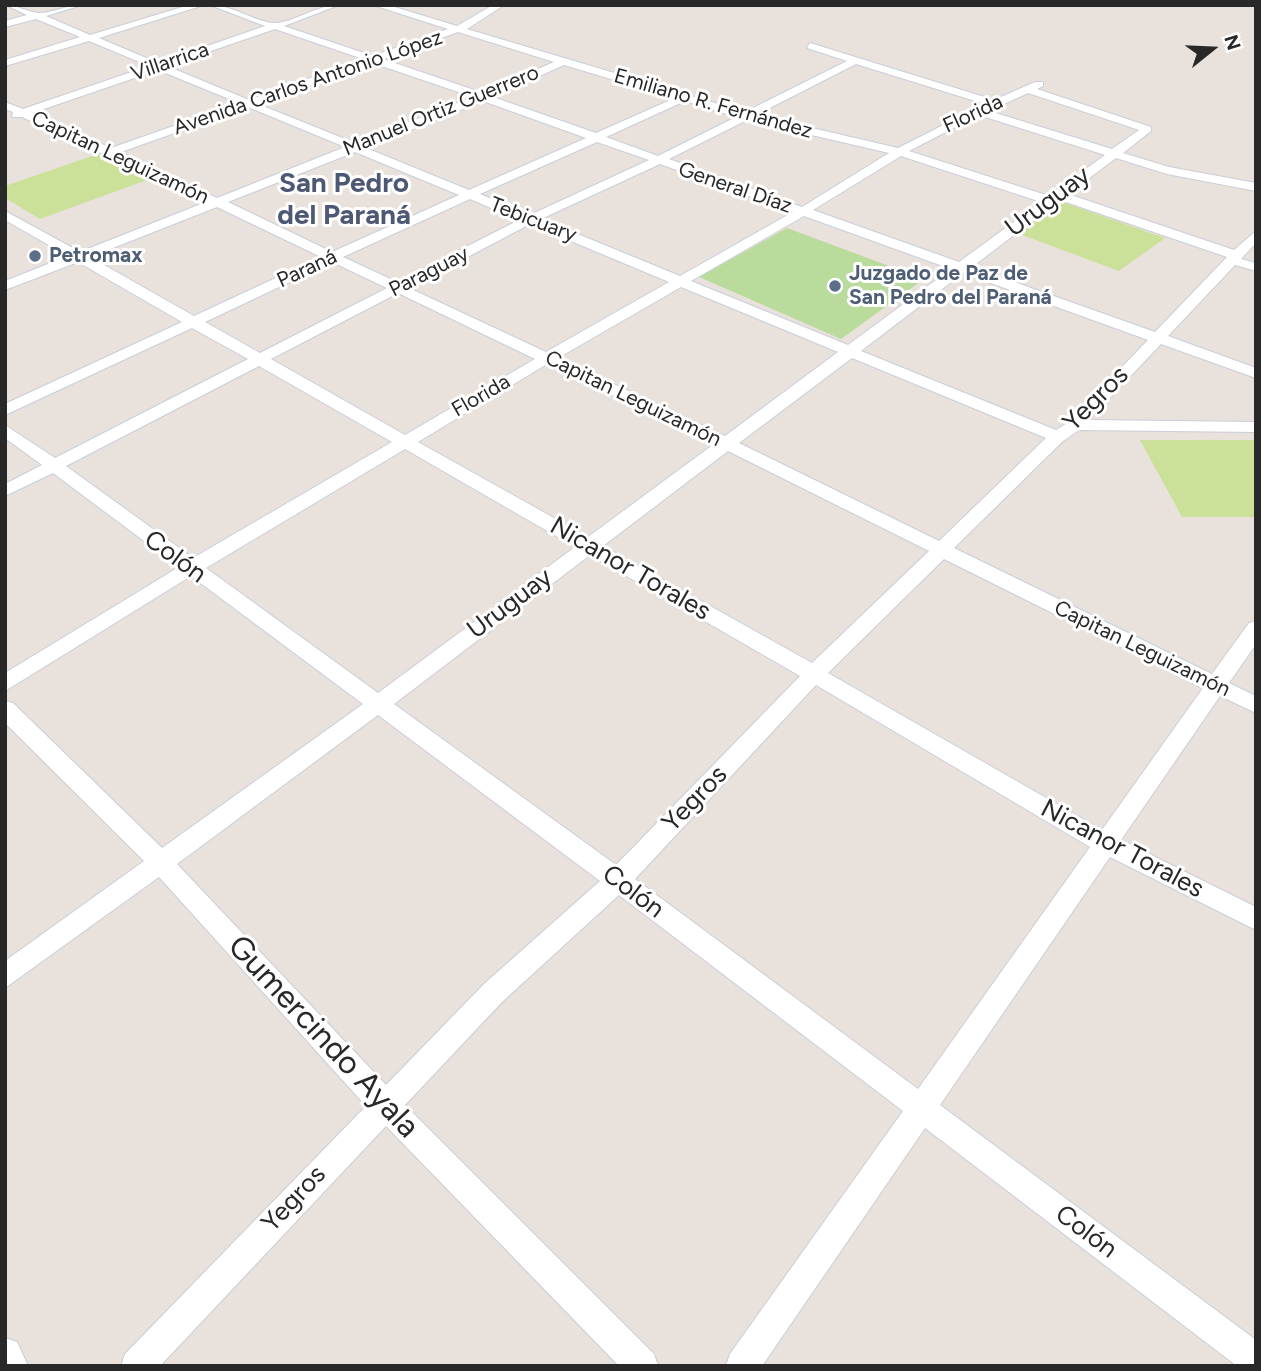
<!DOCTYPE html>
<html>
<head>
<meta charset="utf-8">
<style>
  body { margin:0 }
  #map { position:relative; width:1261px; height:1371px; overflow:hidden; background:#e9e1db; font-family:Figtree,sans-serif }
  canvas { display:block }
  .frame { position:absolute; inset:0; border:7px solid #282828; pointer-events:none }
  .north { position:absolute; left:1177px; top:14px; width:70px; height:70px; -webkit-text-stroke:5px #fff; paint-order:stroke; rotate:72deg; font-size:19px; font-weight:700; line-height:28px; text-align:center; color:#282828 }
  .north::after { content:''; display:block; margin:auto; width:24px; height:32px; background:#282828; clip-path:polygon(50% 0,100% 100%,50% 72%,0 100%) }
</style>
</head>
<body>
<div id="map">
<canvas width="1261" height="1371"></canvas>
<div class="frame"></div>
<div class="north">N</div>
</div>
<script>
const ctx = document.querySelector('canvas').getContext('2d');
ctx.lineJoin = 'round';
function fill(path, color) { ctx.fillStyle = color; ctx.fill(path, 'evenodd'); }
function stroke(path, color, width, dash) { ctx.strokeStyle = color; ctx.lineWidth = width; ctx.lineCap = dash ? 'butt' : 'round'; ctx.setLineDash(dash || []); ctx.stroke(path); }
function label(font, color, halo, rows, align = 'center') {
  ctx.font = font + ' Figtree,sans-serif'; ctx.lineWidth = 6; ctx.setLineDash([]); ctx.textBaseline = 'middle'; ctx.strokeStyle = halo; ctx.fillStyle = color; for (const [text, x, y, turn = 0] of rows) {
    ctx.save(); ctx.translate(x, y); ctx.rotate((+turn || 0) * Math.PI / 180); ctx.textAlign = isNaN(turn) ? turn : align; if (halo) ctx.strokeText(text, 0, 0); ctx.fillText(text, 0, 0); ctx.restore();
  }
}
fill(new Path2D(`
  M787 228 924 279 841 339 699 277Z`), '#b9db9c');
fill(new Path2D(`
  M98 154 147 180 40 219 5 198V186Z
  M1062 202 1165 238 1119 271 1014 232Z
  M1140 440H1256V517H1182Z`), '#cbe199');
const minor = new Path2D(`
  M6 5C17 5 27 12 38 13 53 13 67 5 82 5L46 16 90 35 189 5H204L99 38 158 63 265 26 210 5C233 5 254 22 275 23 293 23 316 5 339 5L284 26 373 56 448 29 373 5H388L457 26 493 5H504L467 29 745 112 847 61 807 48 810 43 994 100 1035 82H1043V86L1037 89 1151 127V131L1123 153 1169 167 1256 183V191L1167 174 1116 158 1068 194 1234 250 1256 231V243L1241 259 1256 263V271L1235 265 1168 336 1256 368V378L1161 344 1089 420 1256 422V432L1079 430 1063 441 954 548 1212 674 1249 623 1256 621V644L1229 683 1256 696V713L1220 696 1121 840 1256 907V930L1110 857 940 1105 1256 1340V1366H1237L925 1128 762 1366H726L730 1354 903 1111 619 895 502 1002 405 1105 654 1354 658 1366H619L386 1126 160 1366H121L125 1354 366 1106 159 877 5 988V961L144 861 5 723V701L13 703 162 848 363 704 191 576 5 691V673L179 567 53 473 5 496V484L42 465 5 438V425L55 458 248 359 192 328 5 415V404L182 322 78 262 5 290V281L68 256 5 220V211L80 252 206 202 22 117H12L13 112 5 109V102L23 109 149 66 89 41 5 66V60L80 37 36 19 5 27V21L27 15ZM275 29 363 59 249 100 167 66ZM458 32 554 62 483 93 383 59ZM373 63 473 97 355 143 258 104ZM856 64 985 104 898 148 756 115ZM564 65 675 98 596 133 493 97ZM158 70 239 103 111 148 32 113ZM1028 93 1139 130 1112 149 989 111ZM483 101 586 138 469 190 366 148ZM685 101 736 117 658 156 606 137ZM248 107 345 147 217 198 121 152ZM979 115 1105 155 1049 196 909 151ZM747 120 889 153 802 207 669 159ZM597 142 649 160 530 215 480 194ZM355 152 459 195 332 252 228 202ZM901 156 1041 202 959 262 813 210ZM660 164 793 212 680 276 541 219ZM470 199 519 220 397 282 343 257ZM1060 200 1227 257 1155 332 972 267ZM217 207 321 257 194 316 90 257ZM804 216 951 269 848 345 691 281ZM530 224 669 282 546 352 409 288ZM332 262 387 288 260 353 205 322ZM963 273 1148 340 1069 422 1056 430 861 351ZM681 287 838 352 725 436 558 358ZM398 293 535 359 405 435 271 359ZM852 358 1046 438 939 541 739 443ZM547 364 714 444 588 537 418 442ZM259 366 392 442 193 558 66 466ZM405 449 575 547 378 693 206 568ZM728 451 929 551 812 663 603 546ZM590 555 800 676 616 865 394 704ZM944 559 1203 688 1102 830 828 673ZM816 685 1090 847 918 1089 635 879ZM378 715 600 881 484 984 386 1085 177 864Z
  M5 1338 17 1342 28 1366H5Z`);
stroke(minor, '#c9ced9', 2);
fill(minor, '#fff');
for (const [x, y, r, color] of [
  [35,256,7,"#5c6f8a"],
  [835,286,7,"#5c6f8a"]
]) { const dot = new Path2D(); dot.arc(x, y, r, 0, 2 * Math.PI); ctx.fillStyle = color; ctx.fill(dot); stroke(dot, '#fff', 2.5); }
label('21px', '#282828', '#fff', [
  ["Villarrica",170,62,-19],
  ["Avenida Carlos Antonio López",308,83,-19],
  ["Emiliano R. Fernández",713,104,16],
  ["Manuel Ortiz Guerrero",441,111,-22],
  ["Florida",973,114,-25],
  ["Capitan Leguizamón",120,158,25],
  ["General Díaz",735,188,19],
  ["Tebicuary",533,220,21],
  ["Paraná",307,269,-25],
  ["Paraguay",429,272,-27],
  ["Florida",481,396,-30],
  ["Capitan Leguizamón",633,399,26],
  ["Capitan Leguizamón",1142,649,26]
]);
label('bold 21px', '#4e5e75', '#fff', [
  ["Petromax",49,256],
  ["Juzgado de Paz de",849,274],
  ["San Pedro del Paraná",849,298]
], 'left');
label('26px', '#282828', '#fff', [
  ["Uruguay",1048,202,-37],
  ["Yegros",1096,399,-45],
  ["Colón",175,557,36],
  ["Nicanor Torales",630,569,30],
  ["Uruguay",510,604,-37],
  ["Yegros",695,799,-46],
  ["Nicanor Torales",1122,849,28],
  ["Colón",633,892,37],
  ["Yegros",294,1199,-47],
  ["Colón",1086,1232,37]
]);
label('bold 28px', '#4d5974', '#fff', [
  ["San Pedro",344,184],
  ["del Paraná",344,216]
]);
label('32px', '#282828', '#fff', [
  ["Gumercindo Ayala",323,1037,47]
]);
</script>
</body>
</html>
